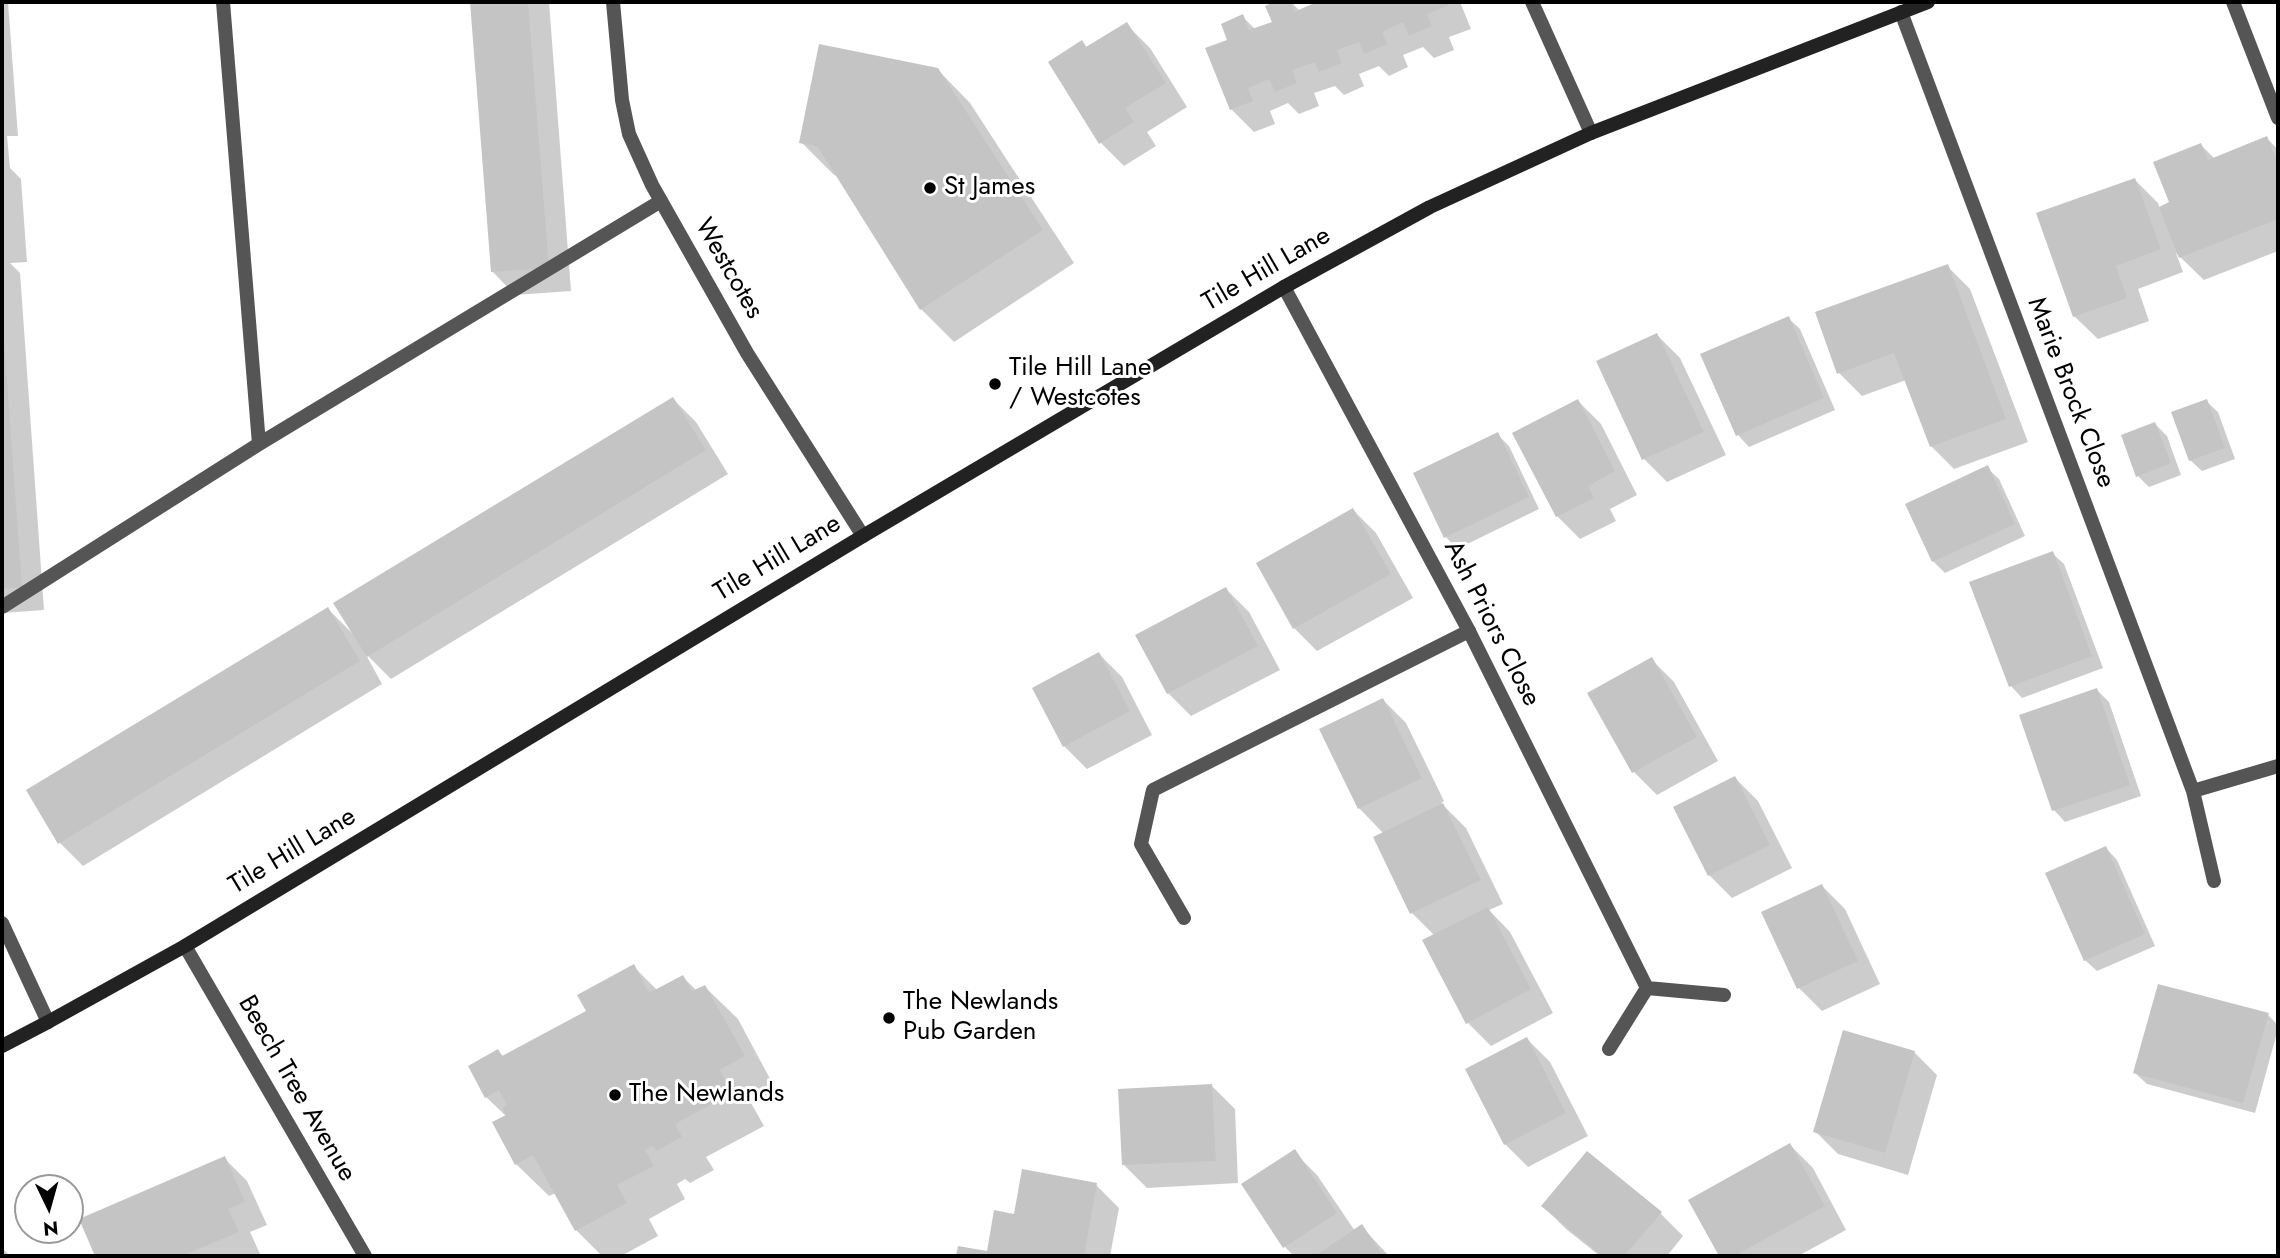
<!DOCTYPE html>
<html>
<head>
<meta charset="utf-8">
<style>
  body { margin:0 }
  #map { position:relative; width:2280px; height:1258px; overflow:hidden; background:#fff; font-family:Jost,sans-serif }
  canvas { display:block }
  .frame { position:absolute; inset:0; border:4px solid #000; pointer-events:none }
  .north { position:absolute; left:14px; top:1174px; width:70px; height:70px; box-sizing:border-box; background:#fff; border:2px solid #999; border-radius:50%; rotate:175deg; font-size:19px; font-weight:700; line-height:28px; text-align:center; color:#000 }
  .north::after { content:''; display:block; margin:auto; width:24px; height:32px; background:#000; clip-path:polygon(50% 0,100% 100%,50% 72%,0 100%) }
</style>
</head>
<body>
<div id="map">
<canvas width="2280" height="1258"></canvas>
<div class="frame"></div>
<div class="north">N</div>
</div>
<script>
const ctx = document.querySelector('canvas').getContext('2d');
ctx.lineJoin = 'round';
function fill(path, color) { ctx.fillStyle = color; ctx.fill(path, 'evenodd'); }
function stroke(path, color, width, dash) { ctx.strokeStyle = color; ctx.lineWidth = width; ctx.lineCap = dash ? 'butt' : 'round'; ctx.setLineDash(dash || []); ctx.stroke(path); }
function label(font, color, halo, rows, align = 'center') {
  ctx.font = font + ' Jost,sans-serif'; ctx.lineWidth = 6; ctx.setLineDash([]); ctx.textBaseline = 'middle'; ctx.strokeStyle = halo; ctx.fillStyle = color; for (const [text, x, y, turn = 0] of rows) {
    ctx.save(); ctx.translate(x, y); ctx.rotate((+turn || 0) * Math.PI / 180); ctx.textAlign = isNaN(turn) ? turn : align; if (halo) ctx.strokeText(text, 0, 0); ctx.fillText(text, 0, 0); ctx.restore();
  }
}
fill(new Path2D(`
  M2 2H8L18 136H7L10 168 21 179 27 262 10 263 20 273 44 610 2 613Z
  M471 2H549L571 291 515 295 492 271Z
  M1279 2H1291L1300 11 1318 2H1460L1471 29 1449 37 1454 50 1434 58 1423 47 1403 55 1408 67 1389 76 1379 66 1359 74 1364 86 1344 95 1335 86 1314 93 1319 106 1299 114 1288 103 1270 111 1275 124 1254 132 1231 109 1229 41 1242 16 1256 30 1274 23 1267 7Z
  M1127 25 1150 48 1187 107 1147 132 1156 146 1124 166 1101 143 1082 42 1088 48Z
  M937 69 970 103 1074 263 954 342 921 309 838 176 834 175 801 142Z
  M2267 138 2278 150V251L2204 280 2176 253 2183 272 2138 289 2149 321 2098 339 2074 316 2135 180 2158 203 2160 209 2171 203 2201 145 2215 159Z
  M1947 266 1970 289 2028 442 1954 469 1931 446 1906 380 1862 396 1839 373Z
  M1788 318 1800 329 1835 410 1749 447 1738 435 1702 355Z
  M1657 335 1680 358 1726 455 1667 482 1644 459 1599 362Z
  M673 399 696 422 728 474 391 679 365 653 382 684 83 866 60 843 28 791 328 609 354 635Z
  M1578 401 1601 424 1637 495 1610 509 1616 521 1580 539 1557 516Z
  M2206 401 2218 412 2235 459 2202 471 2190 460Z
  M2155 424 2167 436 2181 475 2149 487 2138 476Z
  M1497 434 1509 446 1539 509 1457 549 1446 537Z
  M1987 468 1999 479 2025 536 1945 573 1933 561Z
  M1353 510 1376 533 1413 598 1317 651 1294 628 1258 564Z
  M2052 553 2064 564 2103 668 2022 698 2011 686 1972 583Z
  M1226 589 1249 612 1280 670 1191 716 1168 693Z
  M1099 654 1122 677 1152 735 1087 769 1064 746Z
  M1651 659 1674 682 1718 761 1657 795 1634 772 1590 693Z
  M2097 690 2109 702 2141 796 2065 822 2054 810Z
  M1383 700 1406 723 1444 801 1441 803 1466 828 1503 904 1489 910 1510 932 1553 1013 1491 1046 1468 1023 1435 936 1412 913 1375 838 1384 834 1359 808Z
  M1735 778 1758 801 1792 868 1732 898 1709 875Z
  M2106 848 2117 860 2155 946 2097 971 2085 960Z
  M1822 886 1845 909 1880 984 1822 1011 1799 988 1764 913Z
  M633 966 658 991 683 977 697 991 705 987 738 1019 776 1090 751 1103 764 1126 706 1157 714 1170 690 1183 685 1179 677 1184 685 1199 649 1219 658 1236 621 1256H602L576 1230 556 1193 549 1196 516 1164 507 1117 486 1097 498 1051 504 1057 588 1011Z
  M2268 1015 2278 1025V1029L2255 1113 2147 1084 2135 1073Z
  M1527 1039 1550 1062 1588 1136 1528 1167 1505 1144Z
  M1914 1052 1937 1075 1908 1175 1838 1154 1815 1131Z
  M1212 1086 1235 1109 1238 1183 1147 1188 1124 1165Z
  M1790 1145 1813 1168 1846 1230 1798 1256H1721L1691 1200Z
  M1294 1152 1317 1175 1355 1231 1362 1227 1389 1256H1294L1285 1247Z
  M224 1158 247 1181 267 1225 250 1232 261 1256H97L81 1220Z
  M1096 1185 1119 1208 1110 1256H958L960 1248 988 1253 1015 1216Z
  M1543 1206 1660 1213 1683 1236 1667 1256H1600L1566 1229Z
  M4 1250 10 1256H2V1251Z`), '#0003');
fill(new Path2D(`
  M470 2H528L549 268 491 272Z
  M1275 2H1290L1294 12 1317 2H1448L1449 5 1427 14 1432 26 1409 36 1403 22 1382 32 1387 44 1364 54 1359 42 1337 50 1342 63 1319 72 1315 62 1292 70 1297 83 1275 92 1269 79 1248 88 1253 101 1230 110 1205 48 1227 40 1221 24 1243 14 1249 30 1272 22 1265 6Z
  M1127 22 1166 83 1125 108 1134 122 1099 144 1048 62 1082 40 1086 47Z
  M819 44 938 68 1043 230 920 310 818 147 799 143Z
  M2267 136 2278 164V219L2179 258 2159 207 2169 202 2153 162 2201 143 2208 160Z
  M2135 178 2161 249 2116 266 2127 298 2073 317 2036 213Z
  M1948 264 2006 419 1930 447 1894 353 1837 374 1815 312Z
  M1789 316 1824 398 1736 436 1700 354Z
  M1657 333 1704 432 1642 460 1596 361Z
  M2 340H4L22 587 2 589Z
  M673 397 706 450 367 657 333 603Z
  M1578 399 1615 471 1588 486 1594 498 1556 517 1512 433Z
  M2207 399 2225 448 2189 461 2171 412Z
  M2155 422 2171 463 2136 477 2121 435Z
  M1498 432 1529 497 1444 538 1413 473Z
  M1988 465 2015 524 1932 562 1905 504Z
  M1353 508 1391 574 1293 629 1256 563Z
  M2053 551 2092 656 2009 687 1969 582Z
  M1226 587 1258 646 1167 694 1135 635Z
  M328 607 360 661 58 844 26 790Z
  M1099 652 1130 711 1063 747 1032 688Z
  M1652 657 1697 737 1632 773 1587 693Z
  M2097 688 2130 785 2052 811 2019 715Z
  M1383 698 1422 778 1358 809 1319 729Z
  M1735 776 1770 845 1708 876 1673 807Z
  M1443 803 1481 880 1410 914 1373 837Z
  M2106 846 2145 934 2084 961 2045 873Z
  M1822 884 1858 961 1797 989 1761 912Z
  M1488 907 1531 989 1466 1024 1422 940Z
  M634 964 649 993 683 975 692 991 705 985 745 1056 720 1070 732 1093 675 1124 682 1137 656 1151 653 1146 645 1150 654 1166 617 1185 627 1203 575 1231 533 1155 515 1165 492 1122 506 1115 502 1108 507 1105 499 1090 485 1098 468 1066 498 1049 502 1056 586 1011 577 995Z
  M2158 984 2269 1013 2243 1103 2133 1073Z
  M1843 1030 1915 1051 1885 1153 1813 1132Z
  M1527 1037 1566 1113 1504 1145 1465 1069Z
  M1212 1084 1216 1161 1122 1165 1118 1089Z
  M1790 1143 1825 1206 1734 1256H1719L1688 1200Z
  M1295 1149 1337 1213 1283 1248 1241 1184Z
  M1587 1151 1662 1212 1624 1256H1602L1541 1206Z
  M225 1156 245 1202 228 1209 239 1232 182 1256H95L79 1219Z
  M1022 1169 1097 1183 1084 1256H956L958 1246 987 1251 994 1210 1014 1214Z
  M1362 1224 1383 1256H1315Z`), '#c4c4c4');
stroke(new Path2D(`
  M223 2 259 444
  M2233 2 2278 118
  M2 607 259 444 661 201
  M1184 918 1141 844 1153 790 1469 631`), '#555', 14);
stroke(new Path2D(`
  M613 2 622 100 629 134 652 185 747 353 863 536
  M1532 2 1591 133
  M1901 12 2193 791 2214 881
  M1284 287 1469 631 1647 988
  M2193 791 2278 766
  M2 923 48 1022
  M185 946 365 1256
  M1609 1049 1647 988 1724 995`), '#555', 14);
stroke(new Path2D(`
  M2 1046 48 1022 185 946 863 536 1284 287 1430 207 1591 133 1928 2`), '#222', 14);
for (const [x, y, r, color] of [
  [930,188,7,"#000"],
  [995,384,7,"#000"],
  [889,1018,7,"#000"],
  [615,1095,7,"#000"]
]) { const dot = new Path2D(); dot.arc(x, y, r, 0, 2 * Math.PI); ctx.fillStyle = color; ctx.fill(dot); stroke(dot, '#fff', 2.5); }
label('26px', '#000', '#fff', [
  ["St James",944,188],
  ["Tile Hill Lane",1009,369],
  ["/ Westcotes",1009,399],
  ["The Newlands",903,1003],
  ["Pub Garden",903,1033],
  ["The Newlands",629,1095]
], 'left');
label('26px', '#000', '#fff', [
  ["Westcotes",728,269,60],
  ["Tile Hill Lane",1267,270,-30],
  ["Marie Brock Close",2070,393,69],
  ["Tile Hill Lane",778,559,-31],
  ["Ash Priors Close",1491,624,63],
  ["Tile Hill Lane",293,852,-31],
  ["Beech Tree Avenue",296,1089,60]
]);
</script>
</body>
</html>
